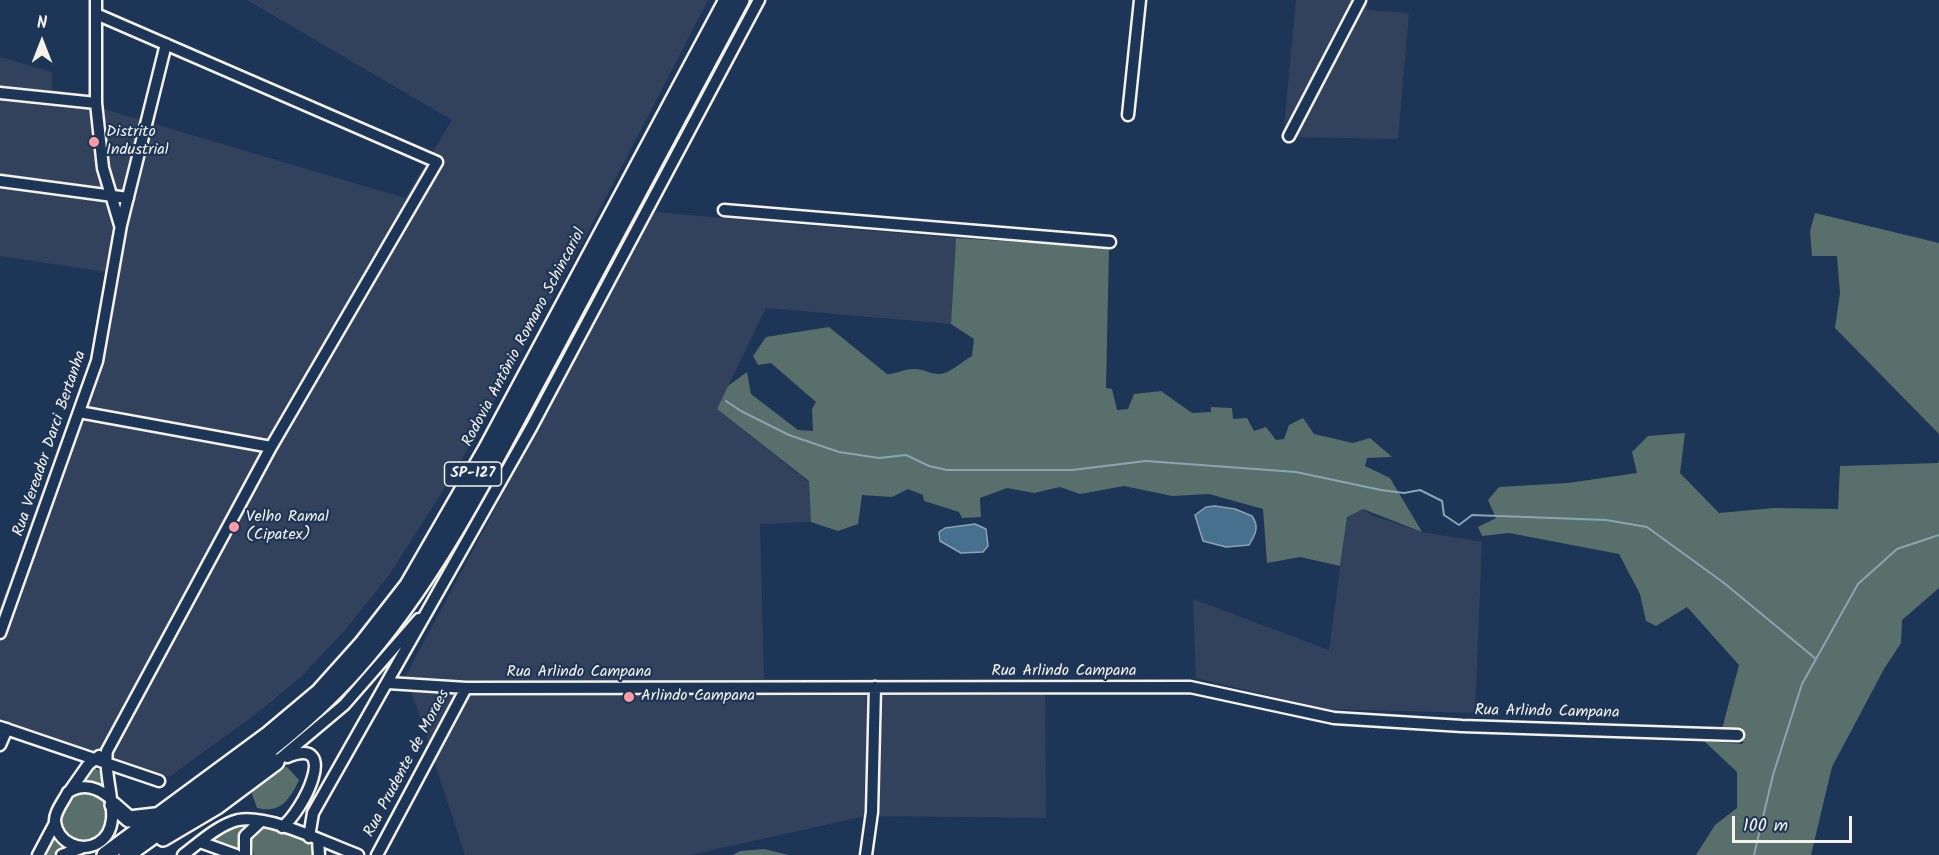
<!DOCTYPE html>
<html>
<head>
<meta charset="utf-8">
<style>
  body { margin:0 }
  #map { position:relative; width:1939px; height:855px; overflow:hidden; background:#1d3557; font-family:Kalam,sans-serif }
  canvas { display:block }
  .north { position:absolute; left:12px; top:12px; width:60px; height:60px; -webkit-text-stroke:4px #1d3557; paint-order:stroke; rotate:0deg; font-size:16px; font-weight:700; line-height:24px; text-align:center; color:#f4f1e8 }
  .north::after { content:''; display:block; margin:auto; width:21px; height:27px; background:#f4f1e8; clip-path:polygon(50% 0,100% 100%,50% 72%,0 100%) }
  .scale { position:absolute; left:1732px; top:816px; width:120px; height:27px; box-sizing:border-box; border:3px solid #f4f1e8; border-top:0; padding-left:8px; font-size:18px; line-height:21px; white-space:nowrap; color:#f4f1e8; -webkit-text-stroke:4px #1d3557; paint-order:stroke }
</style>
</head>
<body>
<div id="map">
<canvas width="1939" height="855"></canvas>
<div class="north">N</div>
<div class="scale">100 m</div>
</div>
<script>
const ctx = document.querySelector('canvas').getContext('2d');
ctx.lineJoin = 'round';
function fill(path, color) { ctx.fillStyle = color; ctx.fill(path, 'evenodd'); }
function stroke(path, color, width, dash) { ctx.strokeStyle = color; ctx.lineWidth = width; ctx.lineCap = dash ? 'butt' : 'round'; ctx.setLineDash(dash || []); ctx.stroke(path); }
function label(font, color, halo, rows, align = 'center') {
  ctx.font = font + ' Kalam,sans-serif'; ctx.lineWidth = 4.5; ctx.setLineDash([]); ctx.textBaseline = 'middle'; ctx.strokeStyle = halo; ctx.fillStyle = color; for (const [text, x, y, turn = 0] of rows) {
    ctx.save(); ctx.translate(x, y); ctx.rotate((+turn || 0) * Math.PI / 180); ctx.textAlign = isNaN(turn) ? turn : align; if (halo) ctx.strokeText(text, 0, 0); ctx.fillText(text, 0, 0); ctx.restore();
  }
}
fill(new Path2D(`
  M247 0H708L588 232 456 470 390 574 346 629 301 677 256 714 169 777 0 719V607L90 359 105 272 0 256V57L52 72V90L103 96 104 109 405 198 452 120Z
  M1296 0H1368L1367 10 1409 13 1398 139 1283 137Z
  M654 212 956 238 951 324 766 308 717 409 809 482 811 522 760 524 764 679H1045L1046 818 865 816 690 855H465L406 675Z
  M1363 509 1371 515 1422 532 1482 542 1475 713 1325 709 1196 678 1193 599 1329 650 1347 517Z`), '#32425d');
fill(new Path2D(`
  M1815 213 1939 243V434L1835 328 1840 293 1837 256H1812L1810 231Z
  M956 238 1109 248 1106 388 1112 389 1117 410 1128 409 1134 394 1161 391 1192 413 1211 412V407L1232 408 1233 419 1247 418 1254 431 1266 427 1276 440 1284 439 1289 425 1303 418 1314 434 1353 443 1370 438 1392 457 1367 458 1365 466 1390 478 1422 532 1363 509 1347 517 1340 566 1300 557 1267 563 1263 509 1209 494 1172 496 1124 486 1080 494 1060 487 1034 493 1007 488 980 498 981 517 962 518 959 512 924 501 923 495 908 489 892 497 862 495 858 524 838 531 811 522 809 481 717 409 728 386 747 372 751 394 798 430 813 431 812 409 816 402 771 363 758 365 753 356 766 337 829 327 887 374C897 374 906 368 915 369 923 369 931 374 939 374 950 374 962 361 972 356L974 339 951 324Z
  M1685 433 1680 473 1719 513 1774 508 1838 509 1840 466 1938 463 1939 460V588L1902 620 1901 643 1884 669 1832 767 1811 855H1696L1715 825 1737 808V772L1704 741 1743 744 1744 731 1722 729 1739 665 1687 607 1656 626 1646 621 1640 594 1619 554 1509 533 1482 536 1478 527 1496 518 1488 500 1499 487 1568 483 1637 473 1632 452 1648 436Z
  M287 767 299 780C290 799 281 814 257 808L252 794C256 782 274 769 287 767Z
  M94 768 100 771 104 789 82 784 79 780Z
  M92 790 106 800 108 816 99 838 83 845 67 839C55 816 60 813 74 793Z
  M236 825H250L242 852 211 844 209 839Z
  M265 827 277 828 311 841 316 855H254L251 839Z
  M55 832 69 848 53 855H43Z
  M764 849 789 855H733L740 851Z`), '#596f6b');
const water = new Path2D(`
  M1215 506 1235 509 1252 516C1260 527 1255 535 1249 545L1226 547 1203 541 1195 515 1206 507Z
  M975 524 986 529 988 546 983 552 961 553 940 541 939 532 945 528Z`);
fill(water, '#46708d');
stroke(water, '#8ca4b1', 1.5);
stroke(new Path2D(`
  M726 401 741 411 789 435 839 452 879 458 906 455 929 466 947 470H1072L1146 461 1296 472 1381 490 1404 493 1420 490 1442 501 1444 515 1459 525 1472 515 1606 520 1647 527 1724 583 1816 659
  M1754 855 1773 775 1802 684 1858 584 1897 549 1939 535`), '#8ca4b1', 2);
const minor = new Path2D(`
  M96 0V103L103 168 120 225
  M96 14 437 162 271 447 107 751C102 780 127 826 98 843 81 853 58 843 55 822 54 812 64 801 68 792 84 783 97 787 110 798
  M0 93 96 103
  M1128 115 1140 0
  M1289 136 1360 0
  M0 181 128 198
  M724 210 1110 242
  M79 412 271 447
  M0 633 97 361 121 225 166 44
  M388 683 466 688 1190 687 1334 718 1462 726 1738 735
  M0 727 159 781
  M0 745 7 729
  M276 762 344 705 419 619
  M69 792 88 765 99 756
  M282 827C302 813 342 735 287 757
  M309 837 313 813 532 426 759 0
  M318 840 319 855
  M200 842 236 855
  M38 855 55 823
  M62 855 81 848
  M183 855C199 843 218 825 238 820 270 814 327 844 358 855
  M245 855V836L261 821
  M377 855 466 688
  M866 855 872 812 875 687`);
const highway = new Path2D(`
  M113 805 129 819 155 816
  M163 838 217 806 276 762
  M105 855 269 734 319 692 362 644 408 585 487 448 727 0
  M127 855C205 797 291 742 356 669 436 579 489 471 546 365 611 243 677 122 741 0`);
stroke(minor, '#f4f1e8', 15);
stroke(highway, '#f4f1e8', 20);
stroke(minor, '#1d3557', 10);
stroke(highway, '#1d3557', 15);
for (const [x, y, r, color] of [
  [94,142,6,"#ff9aa2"],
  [234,527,6,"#ff9aa2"],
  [629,697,6,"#ff9aa2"]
]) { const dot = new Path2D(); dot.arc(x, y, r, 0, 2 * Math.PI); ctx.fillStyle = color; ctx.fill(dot); stroke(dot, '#1d3557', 2); }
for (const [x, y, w] of [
  [473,474,57]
]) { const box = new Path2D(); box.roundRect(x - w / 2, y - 12, w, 24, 4.5); ctx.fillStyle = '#1d3557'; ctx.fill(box); stroke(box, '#f4f1e8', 1.5); }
label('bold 15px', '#f4f1e8', null, [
  ["SP-127",473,474]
]);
label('16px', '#f4f1e8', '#1d3557', [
  ["Distrito",106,133],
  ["Industrial",106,151],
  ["Velho Ramal",246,518],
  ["(Cipatex)",246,536],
  ["Arlindo Campana",641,697]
], 'left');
label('16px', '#f4f1e8', '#1d3557', [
  ["Rodovia Antônio Romano Schincariol",525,338,-62],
  ["Rua Vereador Darci Bertanha",51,444,-71],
  ["Rua Arlindo Campana",1064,672],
  ["Rua Arlindo Campana",579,673],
  ["Rua Arlindo Campana",1547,713,1],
  ["Rua Prudente de Moraes",408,764,-62]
]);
</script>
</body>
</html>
